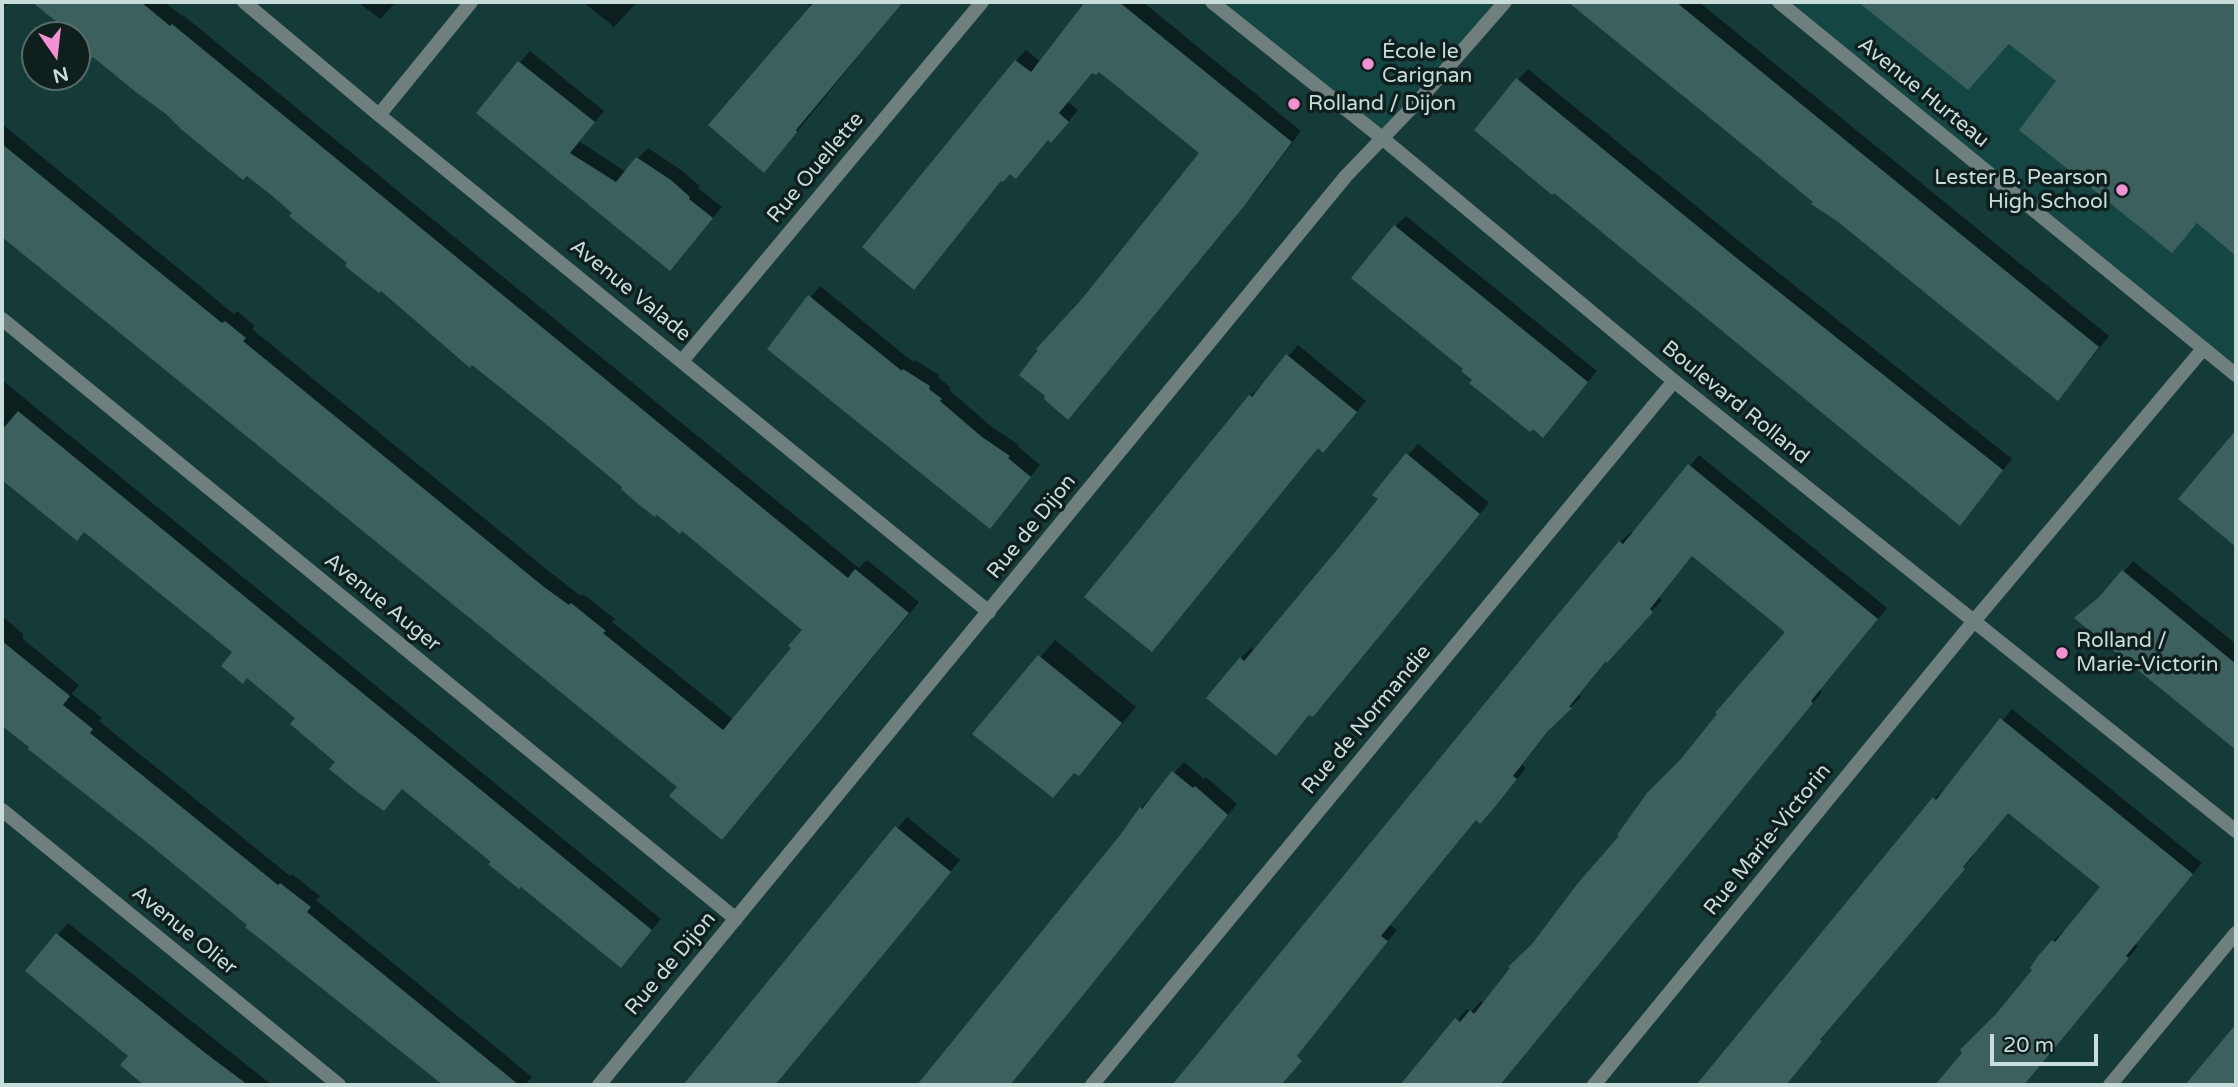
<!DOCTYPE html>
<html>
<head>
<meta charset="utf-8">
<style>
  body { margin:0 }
  #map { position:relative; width:2238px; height:1087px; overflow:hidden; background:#153b39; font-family:"Varela Round",sans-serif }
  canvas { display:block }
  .frame { position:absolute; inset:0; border:4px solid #c8dcda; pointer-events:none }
  .north { position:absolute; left:21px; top:21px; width:70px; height:70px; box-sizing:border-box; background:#0f1f1e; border:2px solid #596b69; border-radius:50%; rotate:166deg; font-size:19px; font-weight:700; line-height:28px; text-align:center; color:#c8dcda }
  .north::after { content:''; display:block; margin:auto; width:24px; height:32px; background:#f491d3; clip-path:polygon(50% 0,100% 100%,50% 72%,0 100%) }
  .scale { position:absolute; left:1990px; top:1034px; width:108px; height:32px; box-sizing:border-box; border:4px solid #c8dcda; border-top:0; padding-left:9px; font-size:21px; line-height:24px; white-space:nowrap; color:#c8dcda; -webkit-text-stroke:5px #0f1f1e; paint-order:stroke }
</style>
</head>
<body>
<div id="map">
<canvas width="2238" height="1087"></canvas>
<div class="frame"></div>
<div class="north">N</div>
<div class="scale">20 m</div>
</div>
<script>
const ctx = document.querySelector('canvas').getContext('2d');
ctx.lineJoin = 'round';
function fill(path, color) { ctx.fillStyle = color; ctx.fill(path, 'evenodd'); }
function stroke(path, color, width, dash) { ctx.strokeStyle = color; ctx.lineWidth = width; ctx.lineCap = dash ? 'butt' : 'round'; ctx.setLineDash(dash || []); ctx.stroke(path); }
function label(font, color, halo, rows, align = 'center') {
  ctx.font = font + ' "Varela Round",sans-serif'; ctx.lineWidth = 7; ctx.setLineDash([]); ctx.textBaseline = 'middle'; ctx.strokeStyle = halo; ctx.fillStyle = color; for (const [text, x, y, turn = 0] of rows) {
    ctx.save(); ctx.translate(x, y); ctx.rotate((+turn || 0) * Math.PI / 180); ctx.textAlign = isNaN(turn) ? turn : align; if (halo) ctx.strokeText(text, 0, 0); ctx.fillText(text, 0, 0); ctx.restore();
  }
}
fill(new Path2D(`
  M1212 2H1503L1382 138Z
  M1778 2H2236V378Z`), '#144644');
fill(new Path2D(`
  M2 2H9L2 9Z
  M35 2H164L182 16 183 15 859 568 867 560 919 602 733 827 679 787 2 234V124L234 314 237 311 255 326 252 329 555 576 581 596 583 594 615 619 612 622 734 720 793 648 804 629 349 263 295 212 77 42V35Z
  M358 2H396L380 19Z
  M583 2H637L614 27Z
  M805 2H902L774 160 812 7Z
  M1087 2H1143L1301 131 1255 193 1068 418 1083 301 1202 153 1099 70 1093 71 1068 102 1078 110 1062 130 1016 61 1026 50 1041 62Z
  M1580 2H1699L2109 336 2058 399 1576 6Z
  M1861 2H2236V253L2198 222 2172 250 2059 81 2010 43 1968 87Z
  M530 51 604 111 579 141 626 172 648 148 681 170 700 186 698 188 722 207 670 269 478 113Z
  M1528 69 1750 250 2012 459 1960 523 1518 80Z
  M1406 216 1597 371 1543 435 1466 369 1396 226Z
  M820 286 913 362 915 360 939 375 938 377 951 388 949 390 992 427 1019 445 1017 446 1040 465 990 527 770 348Z
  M1298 345 1366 401 1323 451 1250 396 1261 386 1262 387Z
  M2 380 661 919 631 955 493 861 403 788 384 809 234 652 85 530 76 539 2 479Z
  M2234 438 2236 440V544L2180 499Z
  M1418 444 1489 503 1323 705 1313 715 1310 714 1286 743 1241 658 1251 648 1255 651 1380 499 1408 455Z
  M1699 455 1887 608 1820 690 1822 692 1499 1085H1402L1467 1009 1471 1012 1481 1001 1484 1003 1788 632 1693 555 1659 598 1662 600 1607 660 1579 695 1581 697 1557 720 1522 765 1526 768 1504 795 1477 818 1390 925 1397 930 1271 1085H1174L1620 542 1631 532 1633 534Z
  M2133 561 2236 644V747L2077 618 2106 592Z
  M2 616 23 634V639L79 685 72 694 102 718 99 721 290 876 292 874 320 896 316 900 532 1077 525 1085H445L248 927 249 925 2 723Z
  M1055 640 1136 707 1094 758 1078 774 1075 772 1052 796 974 734Z
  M2012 709 2202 863 2135 944 2138 946 2024 1085H1937L2035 969 2053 941 2064 931 2065 932 2102 887 2008 811 1972 856 1973 857 1950 882 1784 1085H1699L1934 799 1945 788 1946 789Z
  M1184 762 1204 779 1206 777 1237 804 1008 1085H919L1027 954 1141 808Z
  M907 817 960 860 775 1085H685Z
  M68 923 272 1085H147L122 1065 130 1055 27 971Z
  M2236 1028V1085H2188L2228 1036Z`), '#0007');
fill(new Path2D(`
  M32 2H141L170 26 172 24 848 578 855 569 909 613 722 840 669 796 677 787 2 237V144L222 323 225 321 246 338 243 341 544 587 569 605 571 603 606 631 603 633 723 730 791 648 788 646 802 630 682 531 680 534 657 515 655 517 638 504 621 489 622 487 552 429 472 365 470 368 381 291 379 293 345 266 347 263 289 216 292 213 270 194 247 176 243 180 182 130 166 114 137 93 93 57 77 76V35H73Z
  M814 2H903L796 130 797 132 764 173 708 125Z
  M1085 2H1119L1292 142 1245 205 1068 420 1044 399 1045 396 1019 375 1038 350 1036 349 1081 300 1199 153 1099 72 1096 75 1092 73 1059 113 1069 122 1051 143 1048 140 1016 179 1010 174 1003 182 1001 181 914 290 862 247 1015 60 1031 72Z
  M1568 2H1676L2099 347 2058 401 1837 221 1811 204 1813 202Z
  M1858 2H2236V256L2197 223 2172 253 2019 130 2056 81 2009 44 1968 90Z
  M518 61 595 122 570 153 616 182 636 157 671 180 690 197 689 199 713 218 670 271 476 113Z
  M1516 78 1739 260 2003 470 1960 526 1554 193 1552 195 1474 130Z
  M1394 225 1588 382 1543 438 1533 429 1530 432 1469 383 1472 380 1461 371 1463 369 1351 278Z
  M808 295 902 371 903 369 930 386 929 389 942 399 940 401 982 437 1010 456 1008 458 1031 477 990 529 767 349Z
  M1286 354 1357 412 1323 453 1318 448 1152 652 1084 597 1249 395 1252 397Z
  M18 411 652 930 621 968 521 887 519 889 488 864 491 862 402 789 384 811 356 791 329 769 335 762 290 724 295 718 247 678 243 684 221 666 232 652 84 532 77 541 2 480V430Z
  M2236 430V547L2178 499Z
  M1406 453 1480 514 1313 717 1309 715 1276 756 1206 698 1240 657 1244 661 1345 540 1378 499 1372 495Z
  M1688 464 1878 619 1811 701 1813 703 1500 1085H1400L1455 1018 1460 1022 1470 1010 1474 1014 1510 968 1508 967 1532 944 1578 883 1619 836 1617 835 1647 793 1680 760 1717 714 1715 713 1785 632 1692 556 1650 609 1653 612 1607 663 1606 661 1569 707 1572 708 1548 731 1513 776 1517 779 1494 808 1480 824 1476 820 1381 936 1388 941 1297 1056 1302 1061 1281 1085H1172L1540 636 1619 541 1623 544Z
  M2122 570 2236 664V750L2074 618 2099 597Z
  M2 641 70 696 63 705 93 729 90 733 278 885 280 883 311 907 307 912 519 1085H443L245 927 247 925 149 844 28 749 29 747 2 726Z
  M1038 655 1122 723 1079 776 1074 773 1053 798 972 734Z
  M2000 718 2193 874 2126 956 2129 958 2024 1085H1935L1962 1053 1960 1050 1996 1014 2032 970 2030 968 2038 956 2052 940 2055 942 2100 887 2008 813 1963 867 1965 869 1820 1040 1822 1041 1786 1085H1696L1933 797 1936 800Z
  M1172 771 1193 788 1195 786 1228 815 1092 984 1010 1085H917L1120 835 1140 807 1142 809Z
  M895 826 951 872 892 944 775 1085H683Z
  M56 933 204 1052 248 1085H144L120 1065 128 1056 25 971Z
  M2236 1024V1085H2185Z`), '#3b605e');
stroke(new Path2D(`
  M244 2 379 115 989 612
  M1212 2 1382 138 1674 381 2236 831
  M1779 2 2236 375
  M379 115 471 2
  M2 319 736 919
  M682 361 982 2
  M2 810 339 1085
  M599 1085 1346 176 1421 98 1505 2
  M1092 1085 1674 381
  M1594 1085 1974 621 2203 349
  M2110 1085 2236 933`), '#6f7f7e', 14);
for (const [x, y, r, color] of [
  [1368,64,7,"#f491d3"],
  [1294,104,7,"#f491d3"],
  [2122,190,7,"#f491d3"],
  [2062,653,7,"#f491d3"]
]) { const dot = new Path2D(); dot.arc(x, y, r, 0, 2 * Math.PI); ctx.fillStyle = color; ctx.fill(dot); stroke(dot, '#0f1f1e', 2.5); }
label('21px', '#c8dcda', '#0f1f1e', [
  ["École le",1382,52],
  ["Carignan",1382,76],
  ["Rolland / Dijon",1308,104],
  ["Lester B. Pearson",2108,178,"right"],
  ["High School",2108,202,"right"],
  ["Rolland /",2076,641],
  ["Marie-Victorin",2076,665]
], 'left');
label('21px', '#c8dcda', '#0f1f1e', [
  ["Avenue Hurteau",1923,93,39],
  ["Rue Ouellette",816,168,-50],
  ["Avenue Valade",630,291,39],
  ["Boulevard Rolland",1735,403,39],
  ["Rue de Dijon",1032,527,-51],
  ["Avenue Auger",382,603,39],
  ["Rue de Normandie",1367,720,-50],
  ["Rue Marie-Victorin",1768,840,-51],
  ["Avenue Olier",184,931,39],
  ["Rue de Dijon",671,964,-50]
]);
</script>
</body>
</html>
